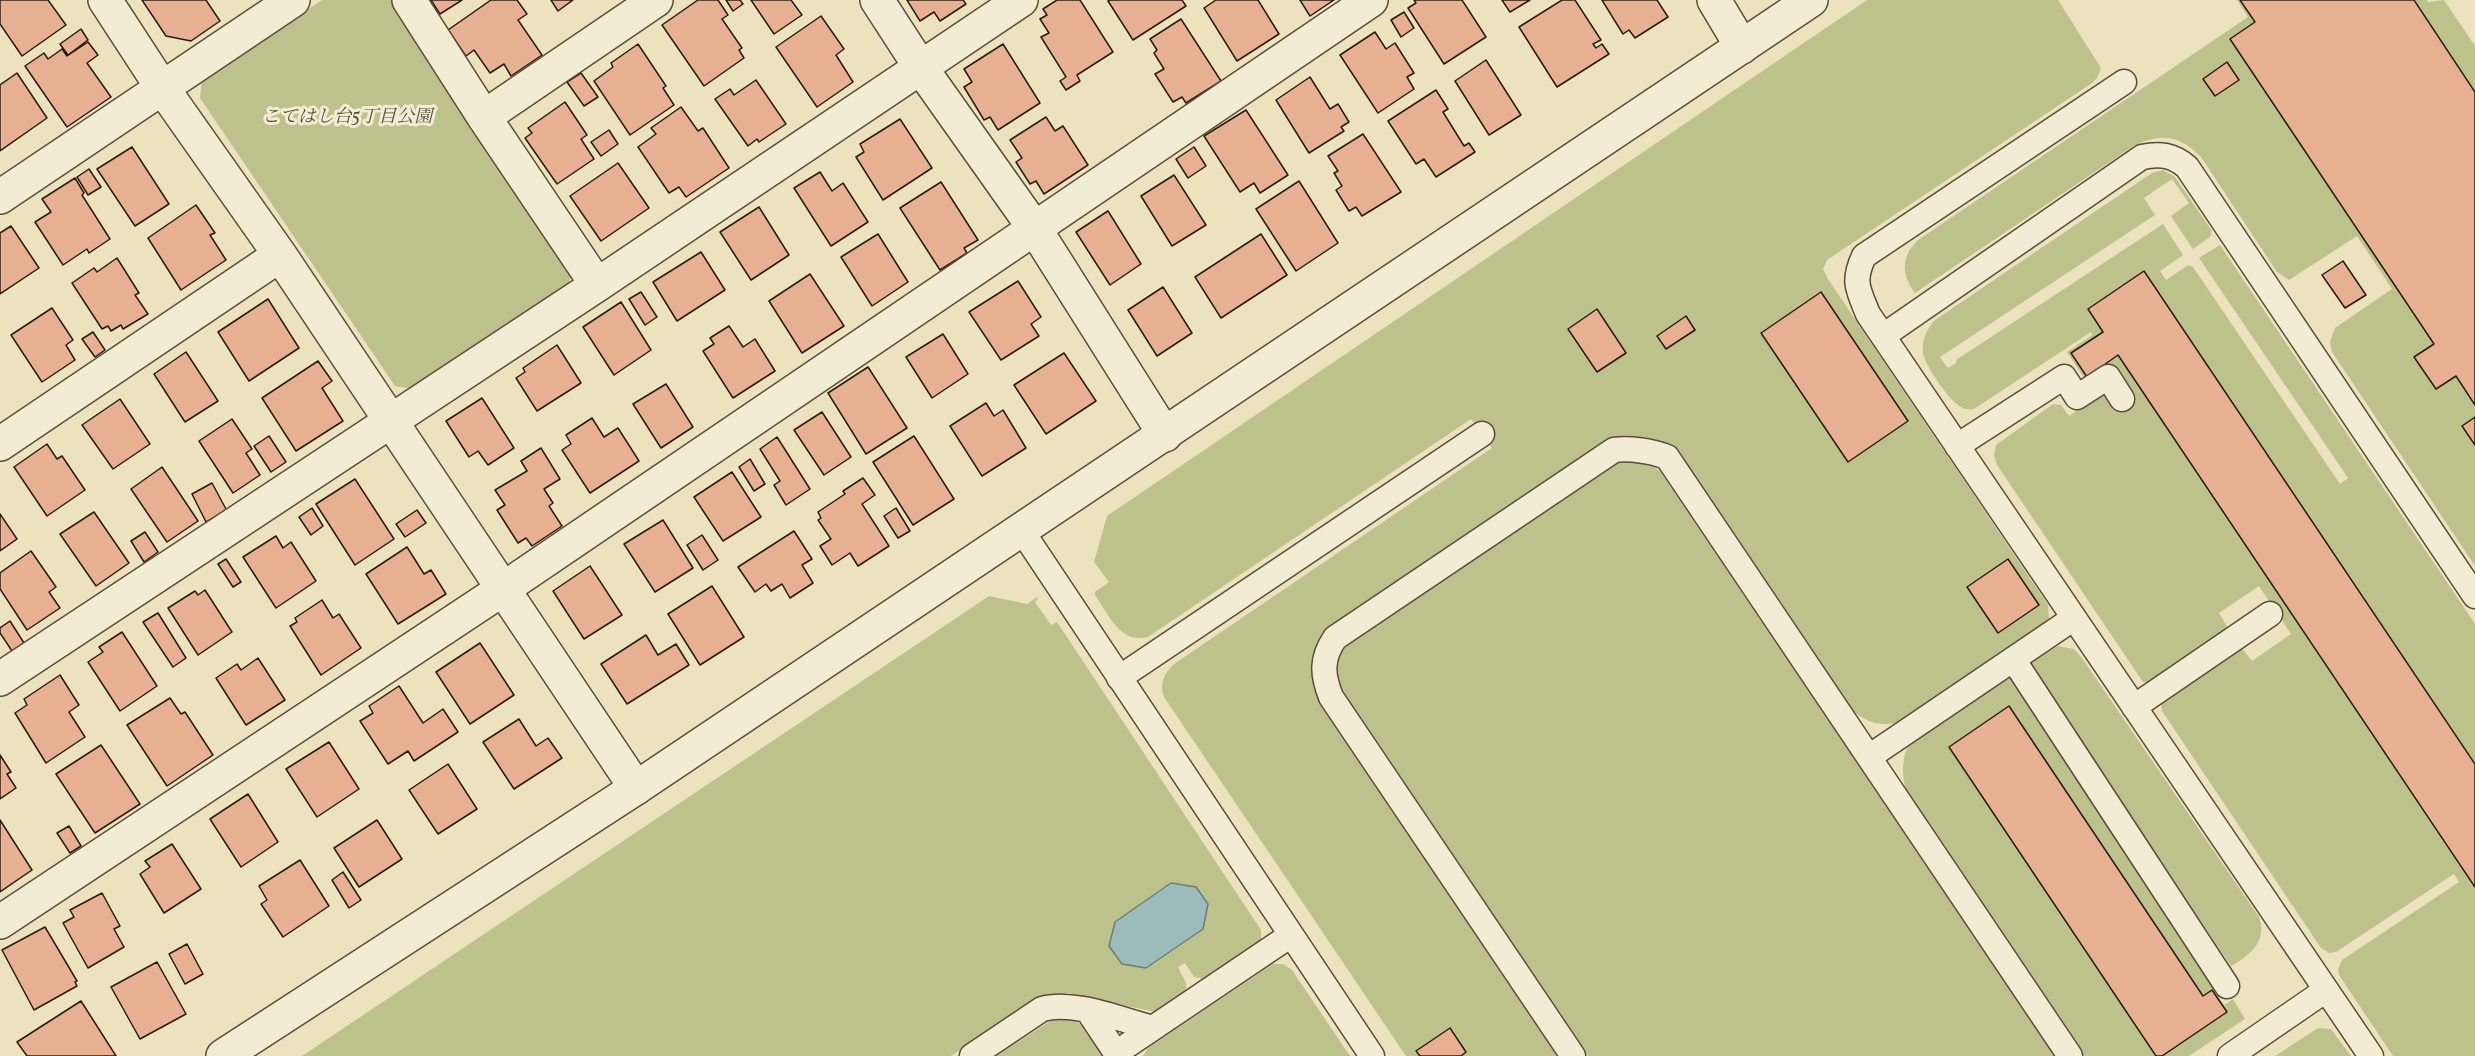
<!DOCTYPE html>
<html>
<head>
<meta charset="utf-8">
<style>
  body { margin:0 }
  canvas { display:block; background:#ece2bd }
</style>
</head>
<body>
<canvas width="2475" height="1056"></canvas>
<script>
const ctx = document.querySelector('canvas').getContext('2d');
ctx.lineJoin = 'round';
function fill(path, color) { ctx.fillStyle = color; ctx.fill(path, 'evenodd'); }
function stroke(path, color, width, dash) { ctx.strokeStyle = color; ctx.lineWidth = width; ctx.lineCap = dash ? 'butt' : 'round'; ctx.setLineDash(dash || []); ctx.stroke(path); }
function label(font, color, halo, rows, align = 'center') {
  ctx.font = font + ' Vollkorn,"Noto Serif JP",serif'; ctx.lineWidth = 6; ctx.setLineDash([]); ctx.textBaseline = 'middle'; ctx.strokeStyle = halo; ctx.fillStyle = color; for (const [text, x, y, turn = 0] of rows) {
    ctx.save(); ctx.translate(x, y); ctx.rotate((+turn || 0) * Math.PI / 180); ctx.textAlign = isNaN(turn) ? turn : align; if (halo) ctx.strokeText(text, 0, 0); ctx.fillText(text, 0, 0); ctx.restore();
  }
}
fill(new Path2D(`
  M322 0H401L575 260 568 288 418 390 395 386 200 98 202 79Z
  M1867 0H2058L2101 68 2097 78 2092 83 1827 260 1823 269 1828 279 2048 605 2049 618 2042 627 1900 722C1881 727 1866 723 1851 709L1671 447C1657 437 1628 434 1612 439L1326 631C1314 648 1311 668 1316 689L1560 1056H1406L1164 697C1159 684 1164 673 1174 664L1492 448 1471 419 1148 637C1120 644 1109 615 1095 595V592L1109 582 1094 562 1107 516Z
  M2237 0H2427L2428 2 2444 0 2475 46V566L2332 352 2330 342 2335 328 2392 289 2357 236 2289 280 2277 272 2201 157C2179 135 2163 133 2135 145L1915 293C1901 275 1901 256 1918 240L2248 17Z
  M2163 170 2175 177 2212 231 2210 237 2193 249 2171 216 2189 203 2172 179 2144 198 2155 215 1940 357 1948 368 1957 362 1956 360 2163 224 2183 255 2160 271 2166 280 2188 265 2193 267 2340 484 2348 478 2199 258 2220 245 2475 624V1056H2393L2339 975 2338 970 2342 960 2459 882 2454 874 2336 952 2329 953 2321 948 2162 711 2161 703 2240 646 2252 661 2291 634 2259 586 2219 613 2228 628 2227 634 2148 683 2143 682 1997 465 1994 455 1996 445 2053 404 2061 405 2069 416 2101 394 2107 396 2119 413 2136 401 2112 365 2086 381 2067 352 2092 335 2091 332 1974 409C1967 410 1962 409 1957 404 1947 397 1926 366 1923 354 1921 342 1927 328 1935 320L2152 173Z
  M1619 460 1651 464 1660 471 2055 1056H1588L1340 687C1334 672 1335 660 1345 647Z
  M989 596 1027 604 1037 597 1038 599 1035 602 1051 625 1057 622 1261 930V941L1205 979 1194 977 1185 963 1178 967C1182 977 1190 983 1185 994L1162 1010 1155 1012 1069 993 1038 997 951 1056H302Z
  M2058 646 2074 649 2082 658 2259 917C2268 941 2250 955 2231 966L2028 664Z
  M2012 675 2224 1005 2233 999 2245 1019 2189 1056H2084L1908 799C1903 783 1899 757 1911 743Z
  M1273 964H1283L1292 970 1350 1056H1143L1148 1048Z
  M1055 1018C1086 1019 1089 1032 1106 1056H996Z
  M2318 1028 2331 1029 2351 1056H2275Z`), '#bdc28d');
const water = new Path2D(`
  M1171 883 1196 887 1208 904 1203 929 1146 968 1122 964 1109 946 1115 922Z`);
fill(water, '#9cbcbb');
stroke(water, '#6e7c77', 1.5);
const building = new Path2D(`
  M0 0H48L66 25 22 56 0 24Z
  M142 0H206L220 21 191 41 166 36Z
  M431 0H462L440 14Z
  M491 0H517L527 14 518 20 542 55 511 76 504 64 490 73 474 50 466 56 448 30Z
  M551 0H573L558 11Z
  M698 0H718L728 15 722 19 742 48 739 50 744 58 704 86 662 25Z
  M726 0H740L743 4 733 11Z
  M751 0H791L802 15 774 34Z
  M907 0H963L966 4 940 21 934 12 920 21Z
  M1057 0H1080L1113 52 1077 75 1080 81 1066 90 1060 81 1066 77 1041 37 1049 33 1040 19 1047 15 1043 9Z
  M1110 0H1182L1186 6 1133 40 1108 1Z
  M1216 0H1258L1279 34 1237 61 1204 8Z
  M1300 0H1334L1310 16Z
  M1414 0H1462L1486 37 1444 64 1408 8 1416 3Z
  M1502 0H1530L1510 12Z
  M1562 0H1575L1601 40 1593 44 1596 48 1602 44 1609 54 1557 87 1519 27Z
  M1602 0H1657L1668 17 1635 38 1629 30 1623 34Z
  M2240 0H2414L2475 92V405L2456 376 2436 389 2414 357 2434 344 2230 39 2255 22Z
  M1404 12 1414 28 1401 37 1391 20Z
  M821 16 844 49 836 55 853 82 817 107 776 47Z
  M1181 19 1221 81 1186 103 1182 97 1173 102 1155 74 1164 69 1154 53 1157 50 1150 39Z
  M81 29 88 40 68 55 60 44Z
  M1375 32 1386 49 1395 43 1414 73 1407 77 1414 89 1378 113 1340 55Z
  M88 42 98 55 87 63 111 97 67 127 25 66 44 53 48 59 62 49 67 56Z
  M638 44 666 86 663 88 674 105 630 135 594 81 613 67 611 63Z
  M1003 44 1040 103 998 130 990 117 984 120 964 87 972 82 964 69Z
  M1486 60 1521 115 1489 135 1455 81Z
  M2227 62 2239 80 2215 96 2203 79Z
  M17 73 47 118 0 151V85Z
  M581 73 598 97 584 106 567 82Z
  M1310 77 1330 109 1338 104 1349 122 1341 127 1344 131 1309 153 1276 100Z
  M756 80 786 124 759 142 757 139 748 146 715 99 730 89 734 95Z
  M1436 90 1448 109 1443 112 1464 146 1469 143 1475 152 1436 177 1424 159 1416 164 1388 121Z
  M565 102 587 135 581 139 594 159 557 184 525 138 532 133 528 128Z
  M681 107 698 131 703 128 729 168 686 197 679 187 669 193 638 147 656 134 651 128Z
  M1246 110 1288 175 1260 193 1254 183 1240 192 1204 136Z
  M1046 117 1055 131 1063 126 1088 165 1044 194 1036 181 1030 184 1016 162 1022 158 1010 140Z
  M900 119 932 168 883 200 856 157 864 152 860 144Z
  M609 130 618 144 601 156 591 142Z
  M1363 134 1401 192 1362 216 1356 207 1349 211 1336 190 1342 186 1334 173 1338 171 1328 156Z
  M132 147 169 204 135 226 97 169Z
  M1194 147 1206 166 1188 178 1176 159Z
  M618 163 649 208 601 241 570 196Z
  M89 169 101 187 88 195 77 177Z
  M820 172 832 191 843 183 868 222 831 246 794 188Z
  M1174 175 1206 225 1172 246 1141 196Z
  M75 178 84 193 82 195 110 239 89 253 87 249 63 265 35 222 51 212 42 199Z
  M1299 181 1338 243 1296 271 1256 209Z
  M941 182 978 240 964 248 967 253 940 270 900 208Z
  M196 205 215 233 210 235 226 260 181 290 148 238Z
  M759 207 789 255 751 280 720 232Z
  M1108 211 1141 264 1110 285 1076 232Z
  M11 226 39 268 0 294V233Z
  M878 234 908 282 872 306 841 257Z
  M1261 234 1287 275 1221 318 1195 277Z
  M701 252 725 290 677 321 653 282Z
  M117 258 139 293 135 295 148 314 123 329 121 325 111 331 108 326 102 329 72 283 94 268 97 272Z
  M2343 261 2366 295 2345 308 2322 275Z
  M2144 271 2475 764V887L2118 355 2087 377 2071 353 2103 332 2088 309Z
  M810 274 844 326 802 353 769 301Z
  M1018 281 1041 317 1031 324 1039 336 1001 360 969 312Z
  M1163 287 1192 333 1157 356 1128 310Z
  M641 292 657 317 645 325 629 299Z
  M1821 292 1908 421 1848 462 1761 333Z
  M268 299 299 348 249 381 218 332Z
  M621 302 651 350 614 375 583 327Z
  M52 308 73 340 66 345 75 360 42 382 11 335Z
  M1597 309 1626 353 1597 372 1568 329Z
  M1686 316 1695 330 1666 349 1657 336Z
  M729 326 743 347 755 339 775 371 733 398 703 351 714 344 710 338Z
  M93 332 105 350 95 357 82 339Z
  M943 334 968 374 932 398 906 357Z
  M557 345 581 383 537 411 516 378 525 372 523 368Z
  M186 352 218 401 185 422 154 374Z
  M1064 353 1096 401 1046 434 1014 385Z
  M318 361 332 381 322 388 343 421 296 451 262 398Z
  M868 367 907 428 866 454 828 393Z
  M666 384 693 427 661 448 633 404Z
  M482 398 514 448 488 465 478 451 469 457 446 421Z
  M120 399 150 444 113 469 82 425Z
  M986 403 994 416 1003 410 1026 448 982 476 950 426Z
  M822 412 851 457 824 475 794 430Z
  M2475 417V445L2462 426Z
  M592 418 604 437 618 428 639 461 590 493 562 450 571 444 566 435Z
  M232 419 252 449 246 453 260 475 233 493 199 441Z
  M269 436 286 462 271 472 254 446Z
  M914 436 954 499 913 525 873 462Z
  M777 437 810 489 786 505 774 485 780 481 760 449Z
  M47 444 57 459 62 456 85 490 47 516 14 467Z
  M541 448 560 479 544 489 553 503 549 506 562 526 532 546 526 538 518 543 497 510 505 505 495 490 527 471 521 461Z
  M750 459 765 484 754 491 739 467Z
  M162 467 198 521 167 542 131 489Z
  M732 472 761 517 723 541 694 497Z
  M863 478 875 495 862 504 889 546 858 566 850 553 832 565 820 546 831 539 818 520 821 518 818 512 845 494 843 491Z
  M355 479 394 539 355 565 316 504Z
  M212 483 227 511 206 522 192 494Z
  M312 508 323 526 311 535 299 517Z
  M896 508 910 531 898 538 884 516Z
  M417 510 426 523 405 537 396 524Z
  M94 512 129 563 96 586 60 534Z
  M0 514 17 539 0 551Z
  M663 520 693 568 655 592 624 544Z
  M794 531 812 559 802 565 813 583 790 598 782 584 771 591 766 584 755 592 738 567Z
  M145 532 158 552 144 562 131 541Z
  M702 535 718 560 703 570 687 545Z
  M276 536 283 548 291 542 316 581 276 608 243 557Z
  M407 547 424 574 431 570 446 594 398 624 366 574Z
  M31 551 56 587 49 592 60 608 27 630 0 589V573Z
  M226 559 241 582 233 587 218 564Z
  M2008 559 2039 605 1998 633 1967 587Z
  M590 566 622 615 584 639 553 591Z
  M712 586 744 637 700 665 668 614Z
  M205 590 232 632 198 655 168 608 195 591 198 595Z
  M322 600 333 618 339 614 361 648 321 675 290 626 297 622 295 618Z
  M158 613 186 658 173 667 143 622Z
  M10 621 24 643 12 651 0 633V628Z
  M122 632 157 686 120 711 88 662 103 652 99 647Z
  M646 635 658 655 676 644 689 665 627 704 601 664Z
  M480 643 514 695 470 724 436 672Z
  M258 658 285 700 246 725 216 678 237 664 241 670Z
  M60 675 79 705 69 712 85 737 46 763 15 713 27 705 24 699Z
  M399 686 423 723 443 709 458 732 414 761 408 751 388 764 360 721 373 713 369 706Z
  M170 698 181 714 185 712 213 755 167 786 127 725Z
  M2009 706 2203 996 2212 990 2227 1012 2162 1056H2156L1949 747Z
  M519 719 536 746 548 738 562 758 514 789 483 742Z
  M329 742 359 789 317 817 286 769Z
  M101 745 140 804 95 833 56 774Z
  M0 755 11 772 7 774 16 788 0 799Z
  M448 764 477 809 438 834 409 790Z
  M248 794 278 842 241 867 210 819Z
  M0 820 32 870 0 892Z
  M377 820 402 859 359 887 334 848Z
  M69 826 81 846 70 853 57 833Z
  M172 844 201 889 164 913 140 874 150 867 145 861Z
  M300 860 329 906 283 937 261 904 267 900 259 886Z
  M343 872 361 900 349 908 332 880Z
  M102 893 120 926 114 929 124 947 88 968 63 923 74 917 70 910Z
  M45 927 77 981 75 982 77 986 34 1010 2 950Z
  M187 944 203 974 185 984 169 954Z
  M157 962 186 1014 140 1039 111 987Z
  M81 1001 116 1056H27L17 1042Z
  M1450 1028 1466 1052 1461 1056H1420L1416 1051Z`);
fill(building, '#e8b093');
stroke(building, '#2a1b10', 1.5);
const service = new Path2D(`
  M2124 82 1864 256C1852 282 1858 289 1868 314L2371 1056
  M1883 336 2142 157C2160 153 2173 155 2187 167L2475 596
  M1957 446 2064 377 2077 397 2108 377 2122 399
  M1022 531 1372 1056
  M2013 659 2227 986
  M1119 678 1482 434
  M2134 707 2270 614
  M1869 757 2074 618
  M1088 1011 1118 1056
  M1116 1053 1291 935
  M972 1056 1042 1009C1074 1000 1121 1020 1153 1028
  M1573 1056 1331 697C1322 674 1321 659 1335 638L1614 450C1630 448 1652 451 1667 457L2070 1056
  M2230 1056 2326 990`);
const minor = new Path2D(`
  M105 0 161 86 280 255 636 788
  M409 0 484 117 597 285
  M877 0 921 68 1035 229 1165 435
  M484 117 656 0
  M0 197 293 0
  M0 444 280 255
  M0 679 597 285 1021 0
  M0 922 503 589 1371 0`);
const tertiary = new Path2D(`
  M1714 0 1742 47
  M223 1056 636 788 1811 0`);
stroke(service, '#5a4d3b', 27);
stroke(minor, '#5a4d3b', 36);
stroke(tertiary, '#5a4d3b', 36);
stroke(service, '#f3ecd4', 24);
stroke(minor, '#f3ecd4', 33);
stroke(tertiary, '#f3ecd4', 33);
label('italic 18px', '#564d36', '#f3ecd4', [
  ["こてはし台5丁目公園",347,119]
]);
</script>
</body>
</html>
